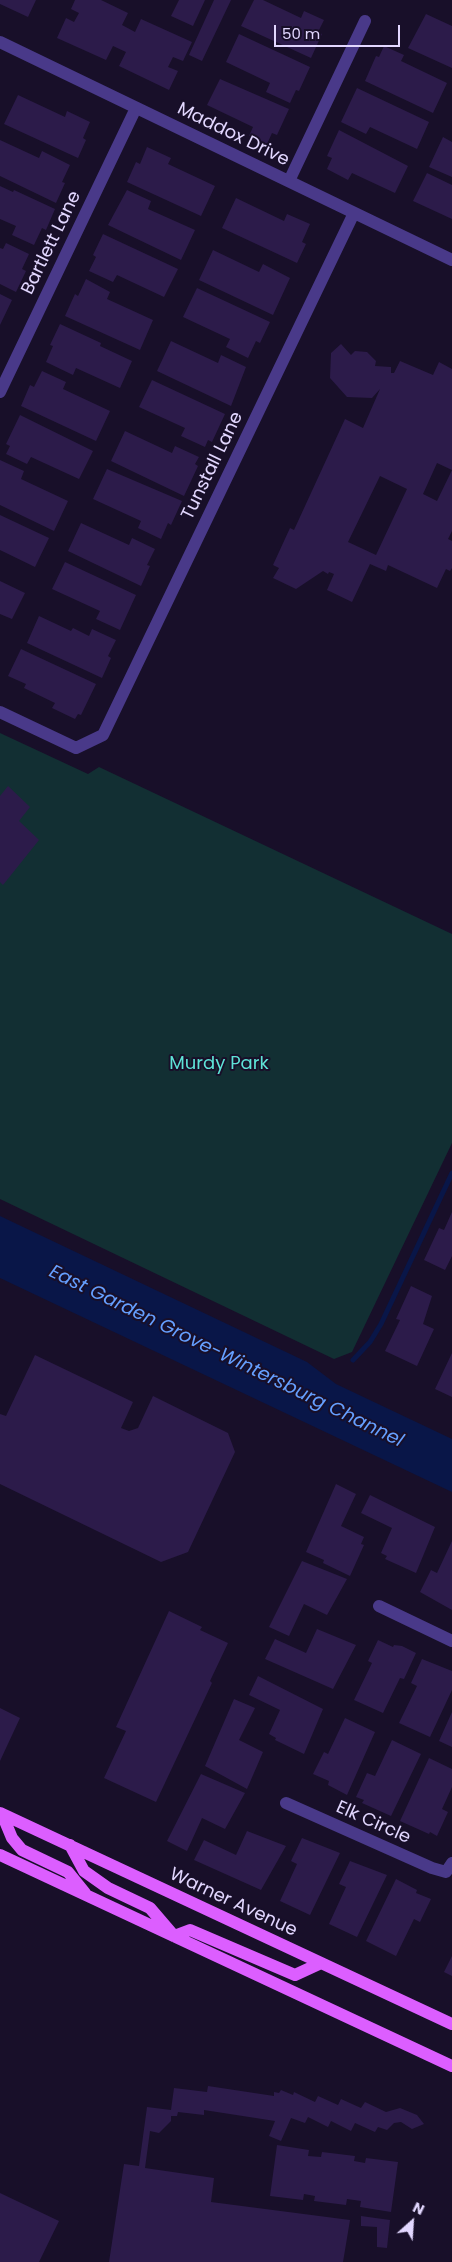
<!DOCTYPE html>
<html>
<head>
<meta charset="utf-8">
<style>
  body { margin:0 }
  #map { position:relative; width:452px; height:2262px; overflow:hidden; background:#180f29; font-family:Poppins,sans-serif }
  canvas { display:block }
  .north { position:absolute; left:387px; top:2197px; width:50px; height:50px; -webkit-text-stroke:4px #180f29; paint-order:stroke; rotate:26deg; font-size:14px; font-weight:700; line-height:20px; text-align:center; color:#e2d7ff }
  .north::after { content:''; display:block; margin:auto; width:18px; height:22px; background:#e2d7ff; clip-path:polygon(50% 0,100% 100%,50% 72%,0 100%) }
  .scale { position:absolute; left:274px; top:25px; width:126px; height:22px; box-sizing:border-box; border:2px solid #e2d7ff; border-top:0; padding-left:6px; font-size:15px; line-height:18px; white-space:nowrap; color:#e2d7ff; -webkit-text-stroke:4px #180f29; paint-order:stroke }
</style>
</head>
<body>
<div id="map">
<canvas width="452" height="2262"></canvas>
<div class="north">N</div>
<div class="scale">50 m</div>
</div>
<script>
const ctx = document.querySelector('canvas').getContext('2d');
ctx.lineJoin = 'round';
function fill(path, color) { ctx.fillStyle = color; ctx.fill(path, 'evenodd'); }
function stroke(path, color, width, dash) { ctx.strokeStyle = color; ctx.lineWidth = width; ctx.lineCap = dash ? 'butt' : 'round'; ctx.setLineDash(dash || []); ctx.stroke(path); }
function label(font, color, halo, rows, align = 'center') {
  ctx.font = font + ' Poppins,sans-serif'; ctx.lineWidth = 4; ctx.setLineDash([]); ctx.textBaseline = 'middle'; ctx.strokeStyle = halo; ctx.fillStyle = color; for (const [text, x, y, turn = 0] of rows) {
    ctx.save(); ctx.translate(x, y); ctx.rotate((+turn || 0) * Math.PI / 180); ctx.textAlign = isNaN(turn) ? turn : align; if (halo) ctx.strokeText(text, 0, 0); ctx.fillText(text, 0, 0); ctx.restore();
  }
}
fill(new Path2D(`
  M0 733 88 774 99 767 452 934V1143L352 1352 334 1359 0 1199Z`), '#122f33');
fill(new Path2D(`
  M0 1216 307 1362 336 1384 452 1439V1492L0 1278Z`), '#091648');
stroke(new Path2D(`
  M353 1360 370 1342 381 1324 452 1173`), '#091648', 5);
fill(new Path2D(`
  M0 0H36L28 17 0 4Z
  M75 0H101L128 13 122 25 135 32 141 19 192 42 183 61 173 57 168 67 178 71 169 90 119 66 126 52 113 46 106 60 57 38 66 18 74 22 79 13 71 9Z
  M179 0H205L193 26 171 16Z
  M214 0H231L202 61 189 55Z
  M254 0H263L301 18 304 11 324 20 318 32 322 34 311 58 241 26Z
  M426 14 452 26V68L408 48Z
  M239 34 310 67 299 91 296 90 290 103 266 92 270 83 226 62Z
  M384 46 404 55 401 61 447 83 433 113 365 81 376 56 379 57Z
  M220 79 289 109 277 135 272 133 267 144 249 136 253 127 207 105Z
  M357 88 429 122 417 149 370 127 366 134 341 122Z
  M18 95 65 117 67 111 90 122 83 138 86 140 78 158 4 124Z
  M339 130 408 166 395 193 352 173 348 180 327 169 332 158 327 156Z
  M443 137 452 142V177L429 167Z
  M0 140 39 158 42 151 70 165 62 182 65 183 56 203 0 176Z
  M147 147 171 158 168 164 215 186 201 216 127 182 136 162 140 164Z
  M427 173 452 185V219L413 201Z
  M0 186 13 192 14 190 55 209 46 230 42 228 34 245 12 235 16 226 0 219Z
  M127 190 151 201 148 209 195 230 181 260 108 225Z
  M236 198 284 221 287 214 310 224 302 242 306 244 297 263 222 228Z
  M103 234 178 269 164 297 117 275 113 282 89 271 96 257 93 255Z
  M6 243 29 254 22 269 26 271 16 292 0 284V248L3 249Z
  M213 250 259 272 263 264 290 278 273 315 199 280Z
  M86 279 110 292 107 299 153 320 140 350 65 316 75 294 78 296Z
  M197 288 270 322 260 343 256 341 248 358 226 347 230 339 183 317Z
  M0 294 12 300 0 325Z
  M60 324 101 343 100 346 132 361 120 388 76 368 73 375 46 362 53 346 50 345Z
  M171 341 218 363 221 355 246 367 231 406 157 371Z
  M341 344 351 355 355 351 367 352 376 361 375 366 391 367V373H394L400 361 433 375 439 362 452 369V531L448 539 452 541V568L450 571 446 569 437 588 388 565 386 571 370 564 352 602 327 590 334 574 329 572 328 574 323 571 296 589 273 578 279 568 273 565 290 528 294 530 345 419 363 428 380 389 372 398 347 397 330 378 331 353ZM437 463 452 470 437 501 423 494ZM380 476 407 489 376 555 348 542Z
  M42 371 66 382 63 389 110 411 96 441 21 406 30 385 34 387Z
  M152 380 225 414 212 442 208 440 205 447 181 436 185 428 139 407Z
  M20 415 93 451 79 479 31 457 27 464 6 454 10 446 6 444Z
  M125 431 172 453 175 446 199 457 195 464 198 466 184 496 111 461Z
  M0 460 24 471 21 479 68 501 54 531 0 505Z
  M107 469 182 501 171 525 168 523 161 539 138 528 141 521 93 499Z
  M0 515 49 538 35 567 0 550Z
  M81 523 129 545 132 538 155 549 147 565 150 566 141 586 68 551Z
  M65 562 136 595 120 630 96 619 100 611 52 589Z
  M0 581 25 593 12 619 0 614Z
  M39 616 71 631 73 628 89 636 92 629 116 640 108 656 111 658 102 678 27 643Z
  M21 649 96 684 81 715 78 714 75 719 52 708 55 703 24 688 26 684 8 676Z
  M8 786 30 807 19 821 39 840 3 885 0 882V796Z
  M452 1212V1256L445 1270 424 1260 439 1228 444 1230Z
  M411 1286 432 1296 423 1324 434 1329 417 1366 385 1351 400 1320 396 1319Z
  M452 1353V1397L435 1389Z
  M35 1355 133 1402 121 1428 129 1431 138 1428 153 1396 228 1433 235 1452 188 1552 161 1562 0 1484V1414L6 1416Z
  M336 1484 356 1494 341 1526 364 1537 361 1544 364 1545 350 1576 323 1563 324 1560 306 1552Z
  M370 1495 435 1527 416 1573 385 1559 387 1556 381 1553 392 1528 361 1513Z
  M452 1541V1610L420 1592 431 1570 437 1573Z
  M302 1561 347 1579 327 1615 304 1604 289 1636 269 1627Z
  M169 1611 202 1627 200 1630 228 1643 210 1681 212 1683 156 1802 104 1778 126 1731 116 1727Z
  M317 1629 356 1645 333 1689 265 1659 275 1639 306 1653Z
  M378 1640 393 1647 394 1645 402 1646 416 1653 404 1679 400 1678 383 1713 354 1700 372 1663 368 1661Z
  M422 1659 452 1671V1690L430 1737 399 1723 417 1686 411 1683Z
  M258 1676 323 1709 304 1754 275 1740 276 1738 269 1734 280 1710 249 1695Z
  M234 1699 255 1708 239 1740 263 1752 247 1789 205 1766Z
  M0 1708 20 1718 0 1761Z
  M452 1712V1747L439 1741Z
  M345 1718 375 1732 347 1795 328 1785 329 1781 313 1774 324 1752 328 1754Z
  M392 1740 421 1754 391 1816 362 1803 364 1800 356 1797 367 1773 375 1776Z
  M429 1758 452 1769V1787L442 1809 448 1812 437 1836 430 1832 429 1834 400 1821Z
  M201 1774 245 1793 225 1829 202 1818 187 1851 167 1841Z
  M247 1831 286 1846 261 1890 194 1860 204 1840 236 1855Z
  M302 1838 340 1853 310 1915 280 1901 297 1864 291 1861Z
  M350 1861 387 1875 357 1937 329 1924 346 1887 339 1884Z
  M396 1879 417 1890 416 1893 431 1899 420 1922 414 1919 396 1956 366 1941Z
  M452 1956V1976L444 1972Z
  M208 2086 274 2096V2092L279 2093 281 2090 293 2095 294 2092 315 2102 318 2096 338 2105 341 2099 361 2108 365 2102 386 2112 400 2108 417 2115 424 2124 412 2129 401 2122 394 2123 387 2130 378 2127 375 2132 355 2123 351 2131 331 2121 328 2127 308 2117 305 2123 291 2118 281 2141 269 2136 275 2121 204 2110V2115L178 2112 177 2116H171V2121L159 2133 150 2131 145 2168 214 2178 211 2202 350 2220 343 2262H109L124 2164 139 2166 147 2107 171 2110 174 2088 207 2092Z
  M277 2145 309 2150 308 2156 321 2157 322 2152 355 2156 354 2161 365 2163 366 2158 398 2162 391 2212 360 2207 361 2201 347 2199 346 2205 314 2201 315 2196 304 2194 303 2200 270 2196Z
  M0 2193 59 2221 39 2262H0Z
  M361 2216 390 2220 387 2248 377 2247V2227L361 2226Z`), '#2c1b4a');
stroke(new Path2D(`
  M0 42 452 260
  M289 181 365 21
  M0 392 136 108
  M0 712 76 748 103 735 354 213
  M379 1606 452 1641
  M286 1803 432 1868 446 1872 452 1863`), '#493989', 12);
stroke(new Path2D(`
  M0 1813 452 2024
  M0 1815 2 1814 12 1838 22 1850 68 1872 85 1893
  M70 1845 84 1871 108 1888 150 1908 174 1936 190 1930 295 1975 321 1963
  M0 1855 452 2066`), '#dc5eff', 12);
label('18px', '#e2d7ff', '#180f29', [
  ["Maddox Drive",233,135,26],
  ["Bartlett Lane",52,243,-64],
  ["Tunstall Lane",213,466,-64],
  ["Elk Circle",373,1823,24],
  ["Warner Avenue",233,1903,25]
]);
label('18px', '#5ee3d7', '#180f29', [
  ["Murdy Park",219,1064]
]);
label('italic 19px', '#659fff', '#180f29', [
  ["East Garden Grove-Wintersburg Channel",226,1357,26]
]);
</script>
</body>
</html>
